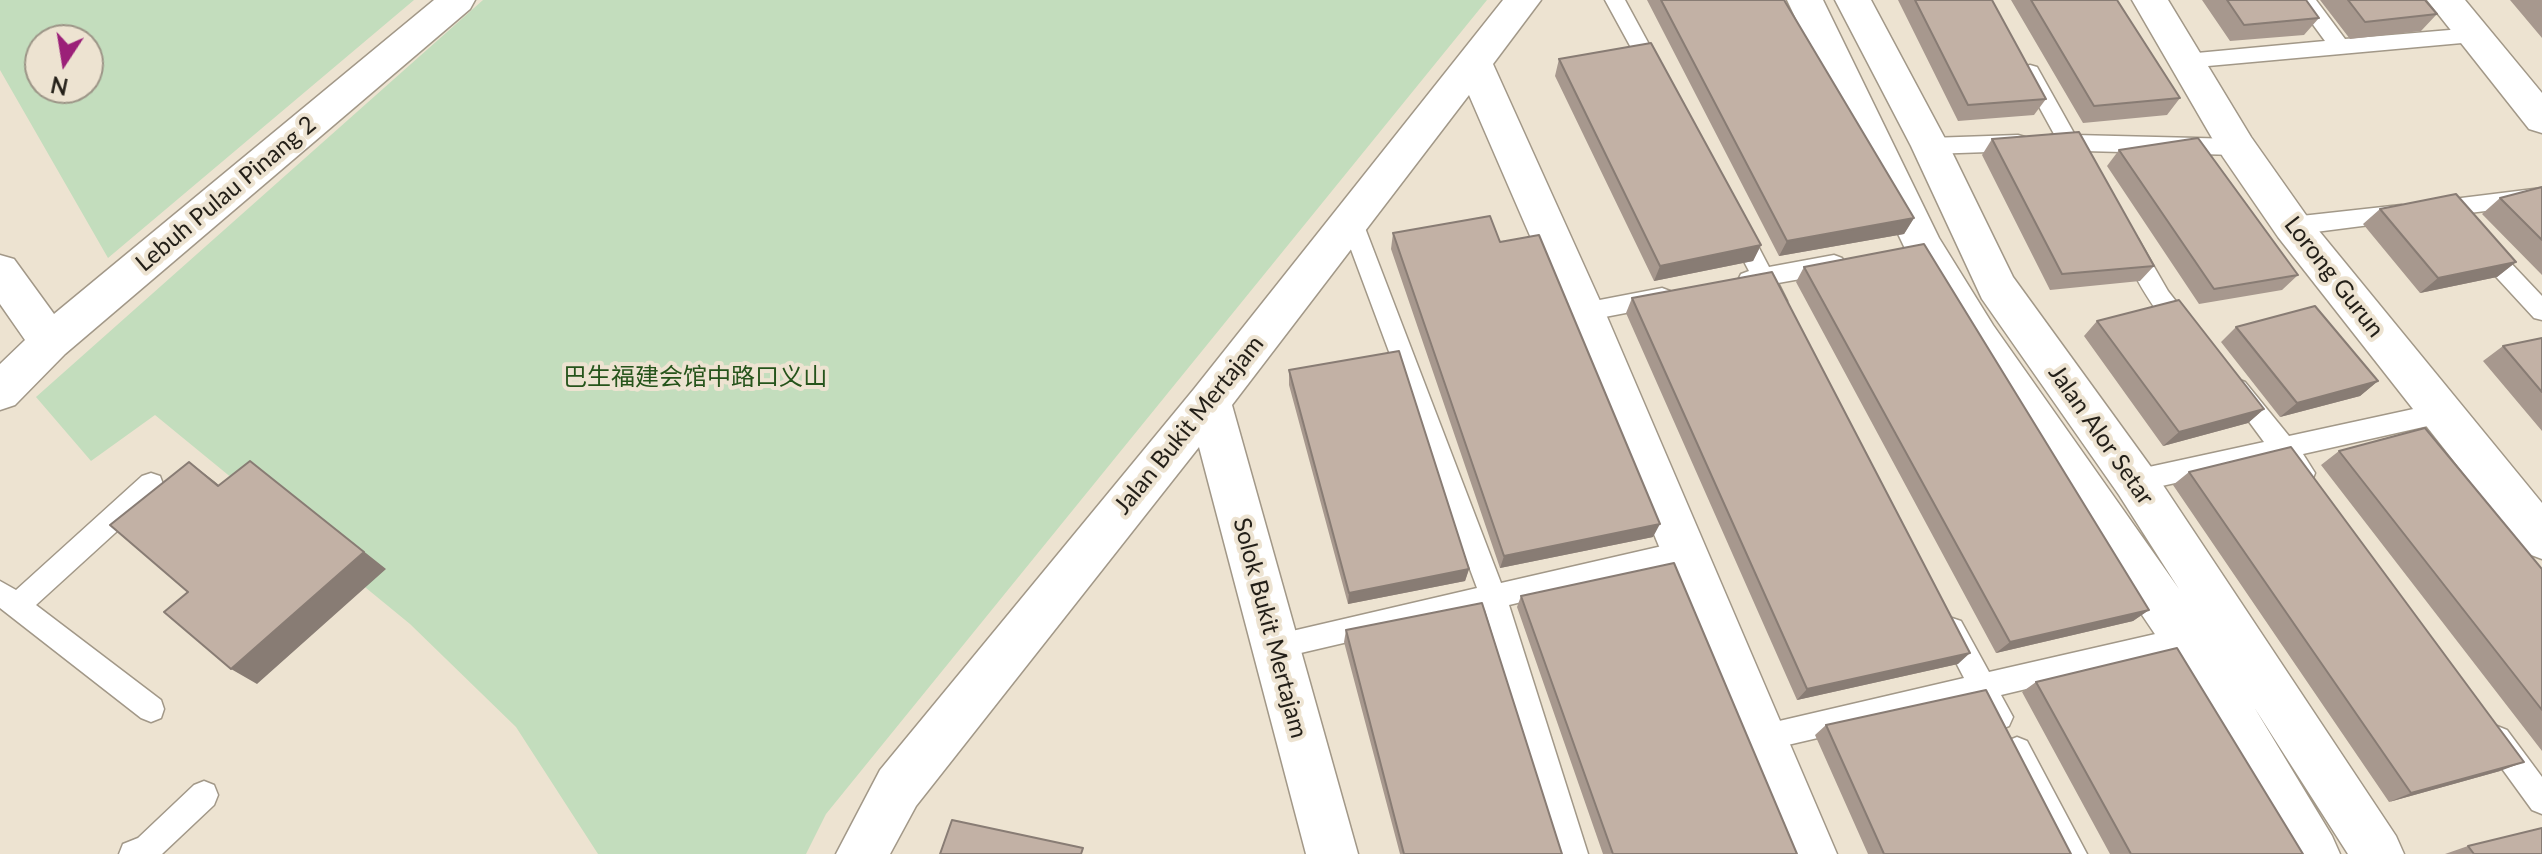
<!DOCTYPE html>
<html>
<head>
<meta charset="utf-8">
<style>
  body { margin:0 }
  #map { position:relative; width:2542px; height:854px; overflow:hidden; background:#ede3d1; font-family:Lato,sans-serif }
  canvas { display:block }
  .north { position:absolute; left:24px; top:24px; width:80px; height:80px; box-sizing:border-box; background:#ede3d1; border:2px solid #9c9587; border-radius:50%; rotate:192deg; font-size:22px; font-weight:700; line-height:32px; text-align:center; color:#231f18 }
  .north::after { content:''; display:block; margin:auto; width:28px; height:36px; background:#9b2078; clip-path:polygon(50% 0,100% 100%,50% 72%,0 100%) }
</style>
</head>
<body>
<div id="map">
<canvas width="2542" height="854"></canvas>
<div class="north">N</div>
</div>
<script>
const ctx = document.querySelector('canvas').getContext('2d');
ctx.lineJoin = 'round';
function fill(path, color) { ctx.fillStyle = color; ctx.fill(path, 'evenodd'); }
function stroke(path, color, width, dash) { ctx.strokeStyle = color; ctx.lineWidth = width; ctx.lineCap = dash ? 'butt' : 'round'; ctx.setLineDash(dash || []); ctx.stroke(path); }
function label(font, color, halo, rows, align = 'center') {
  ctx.font = font + ' Lato,"Noto Sans SC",sans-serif'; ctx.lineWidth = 8; ctx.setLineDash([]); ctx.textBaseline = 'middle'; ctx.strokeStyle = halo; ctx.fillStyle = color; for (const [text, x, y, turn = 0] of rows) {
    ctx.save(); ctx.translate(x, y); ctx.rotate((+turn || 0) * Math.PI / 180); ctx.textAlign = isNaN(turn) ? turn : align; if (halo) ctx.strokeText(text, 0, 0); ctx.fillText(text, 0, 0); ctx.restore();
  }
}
fill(new Path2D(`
  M0 0H414L108 258 0 70ZM88 40V88H40V40Z
  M483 0H1487L826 814 806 854H598L516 727 410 624 155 415 91 461 36 397Z`), '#c3ddbd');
const lane = new Path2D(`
  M1605 0H1625L1664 72 1661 77H1647Z
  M2295 0H2316L2345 39 2473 28 2483 35 2473 42 2186 68 2179 66 2176 61 2179 56 2186 54 2325 41Z
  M2030 65 2037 67 2075 135 2237 139 2244 141 2248 147 2244 153 2237 155 2084 151 2091 162 2088 168H2072L2063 150 2048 148 2044 142 2048 136 2054 134 2020 72 2023 67Z
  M2018 135 2025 137 2029 143 2025 149 2018 151 1930 154 1923 152 1919 146 1923 140 1930 138Z
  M2542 188V204L2437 217 2429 215 2426 209 2429 203 2437 201Z
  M2401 205 2409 207 2412 213 2409 219 2401 221 2292 235 2284 232 2281 226 2284 220 2292 217Z
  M1351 211 1359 214 1362 220 1501 583 1684 541 1693 544 1697 552 1693 560 1684 563 1509 605 1588 854H1560L1485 610 1275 659 1266 656 1262 647 1266 638 1275 635 1477 588 1340 220 1343 214Z
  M1739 222 1747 225 1769 267 1834 255 1842 258 1845 264 1842 270 1834 273 1778 283 1787 301 1784 307 1776 310 1768 307 1757 287 1741 286 1738 280 1741 274 1749 271 1728 231 1731 225Z
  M2130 236 2138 239 2168 291 2196 327 2193 334C2166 343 2130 266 2119 245L2122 239Z
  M2483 239 2491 242 2542 296V320L2534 318 2475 254 2472 248 2475 242Z
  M1662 288 1670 291 1673 297 1670 303 1662 306 1584 321 1576 319 1573 312 1576 305 1584 303Z
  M2237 379 2245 382 2289 436 2441 403 2449 406 2453 413 2449 420 2441 423 2303 454 2315 473 2312 481C2294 487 2288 472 2278 460L2135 492 2126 489 2123 481 2126 473 2135 470 2264 442 2225 389 2229 382Z
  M151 473 160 476 163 484 160 492 36 605 161 700 164 709 161 718 151 722 141 718 0 608V581L16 590 142 476Z
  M1952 618 1961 621 1989 672 2186 627 2195 630 2199 639 2195 648 2186 651 2001 695 2013 717 2009 726 1999 730 1989 726 1976 701 1762 751 1752 747 1748 738 1752 729 1762 725 1964 678 1939 630 1943 621Z
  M2497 726 2507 730 2542 777V814L2532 810 2487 748 2483 739 2487 730Z
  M2017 737 2027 741 2087 854H2058L2003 750 2007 741Z
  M204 781 214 785 218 795 214 805 162 854H119L123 844 138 838 194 785Z`);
const street = new Path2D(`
  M434 0H475L470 9 65 354 15 405 0 410V364L25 340 0 304V255L14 259 54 314Z
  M1503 0H1541L1493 64 1605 312 1837 854H1785L1563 312 1469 95 1232 405 1358 854H1306L1199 447 916 806 890 854H836L880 770 1194 389Z
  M1787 0H1823L1939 238 1993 325 2179 589 2119 495 1982 299 1911 146 1835 0H1871L1949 146 2013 277 2151 467 2396 836 2404 854H2348L2254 707 2332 836 2340 854H2285L2169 655 1963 349 1909 257Z
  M2132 0H2168L2251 137 2306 215 2542 503V559L2526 553 2278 237 2223 157Z
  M2427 0H2465L2542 93V133L2529 129Z`);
stroke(lane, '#a29888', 3);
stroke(street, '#a29888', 3);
fill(lane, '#fff');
fill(street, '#fff');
fill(new Path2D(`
  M1647 0H1784L1914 218 1904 234 1779 256Z
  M1898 0H1992L2046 99 2034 115 1958 121Z
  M2011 0H2117L2180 98 2167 115 2083 123Z
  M2202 0H2306L2319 18 2304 35 2230 41Z
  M2320 0H2425L2437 14 2421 31 2350 39Z
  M2510 0H2542V38Z
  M1559 59 1761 245 1753 261 1654 281 1555 76Z
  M1992 139 2154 266 2140 281 2050 290 1982 155Z
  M2119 150 2298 275 2282 290 2199 304 2107 166Z
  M2542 187V275L2482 214 2500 198Z
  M2380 209 2516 262 2497 277 2420 293 2363 224Z
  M1393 233 1500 242 1653 537 1500 568 1391 249Z
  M1804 267 2149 610 2133 621 1996 653 1796 282Z
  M1632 298 1958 664 1797 700 1626 313Z
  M2097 321 2264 409 2248 423 2163 446 2084 336Z
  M2236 327 2378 381 2360 396 2280 417 2221 342Z
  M2542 338V431L2483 361 2503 346Z
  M1289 370 1469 569 1465 581 1348 604 1289 385Z
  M2339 451 2542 569V751L2321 465Z
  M2189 472 2500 771 2389 802 2173 485Z
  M1521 596 1797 854H1603L1517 607Z
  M1346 630 1562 854H1400L1344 642Z
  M2036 682 2303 854H2110L2022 692Z
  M1826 725 2071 854H1868L1815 735Z
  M2468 846 2542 854H2445Z`), '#a7988e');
fill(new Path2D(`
  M1914 218 1904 234 1779 256 1787 241Z
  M1761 245 1753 261 1654 281 1660 266Z
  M2516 262 2497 277 2420 293 2438 278Z
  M2378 381 2360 396 2280 417 2297 403Z
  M2264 409 2248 423 2163 446 2179 432Z
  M250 461 386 569 257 684 231 669Z
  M189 462 214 481 243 505 218 486Z
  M1660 524 1653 537 1500 568 1504 556Z
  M1469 569 1465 581 1348 604 1349 593Z
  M2149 610 2133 621 1996 653 2010 642Z
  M1970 653 1958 664 1797 700 1807 689Z
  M2524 762 2500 771 2389 802 2411 793Z`), '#887c74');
const building = new Path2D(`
  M1661 0H1784L1914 218 1787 241Z
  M1915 0H1992L2046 99 1968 105Z
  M2031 0H2117L2180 98 2094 106Z
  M2227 0H2306L2319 18 2244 25Z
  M2348 0H2425L2437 14 2365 22Z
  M1651 43 1761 245 1660 266 1559 59Z
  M2079 132 2154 266 2062 274 1992 139Z
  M2198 138 2298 275 2214 289 2119 150Z
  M2542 187V240L2500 198Z
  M2456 194 2516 262 2438 278 2380 209Z
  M1490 216 1500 242 1539 235 1660 524 1504 556 1393 233Z
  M1924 244 2149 610 2010 642 1804 267Z
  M1772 272 1970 653 1807 689 1632 298Z
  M2179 300 2264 409 2179 432 2097 321Z
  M2315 306 2378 381 2297 403 2236 327Z
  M2542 338V392L2503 346Z
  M1399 351 1469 569 1349 593 1289 370Z
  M2425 428 2542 569V710L2339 451Z
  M2291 447 2524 762 2411 793 2189 472Z
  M250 461 364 552 231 669 164 612 188 592 110 525 189 462 218 486Z
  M1674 563 1797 854H1613L1521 596Z
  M1482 603 1562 854H1404L1346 630Z
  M2177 648 2303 854H2131L2036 682Z
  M1986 690 2071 854H1884L1826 725Z
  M952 820 1083 848 1081 854H940Z
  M2542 828V854H2474L2468 846Z`);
fill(building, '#c2b1a5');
stroke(building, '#887c74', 2);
label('24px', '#231f18', '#ede3d1', [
  ["Lebuh Pulau Pinang 2",226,194,-40],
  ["Lorong Gurun",2334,277,52],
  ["Jalan Bukit Mertajam",1189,425,-51],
  ["Jalan Alor Setar",2101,435,55],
  ["Solok Bukit Mertajam",1270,628,75]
]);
label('24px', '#26541b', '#ede3d1', [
  ["巴生福建会馆中路口义山",695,377]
]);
</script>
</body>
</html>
